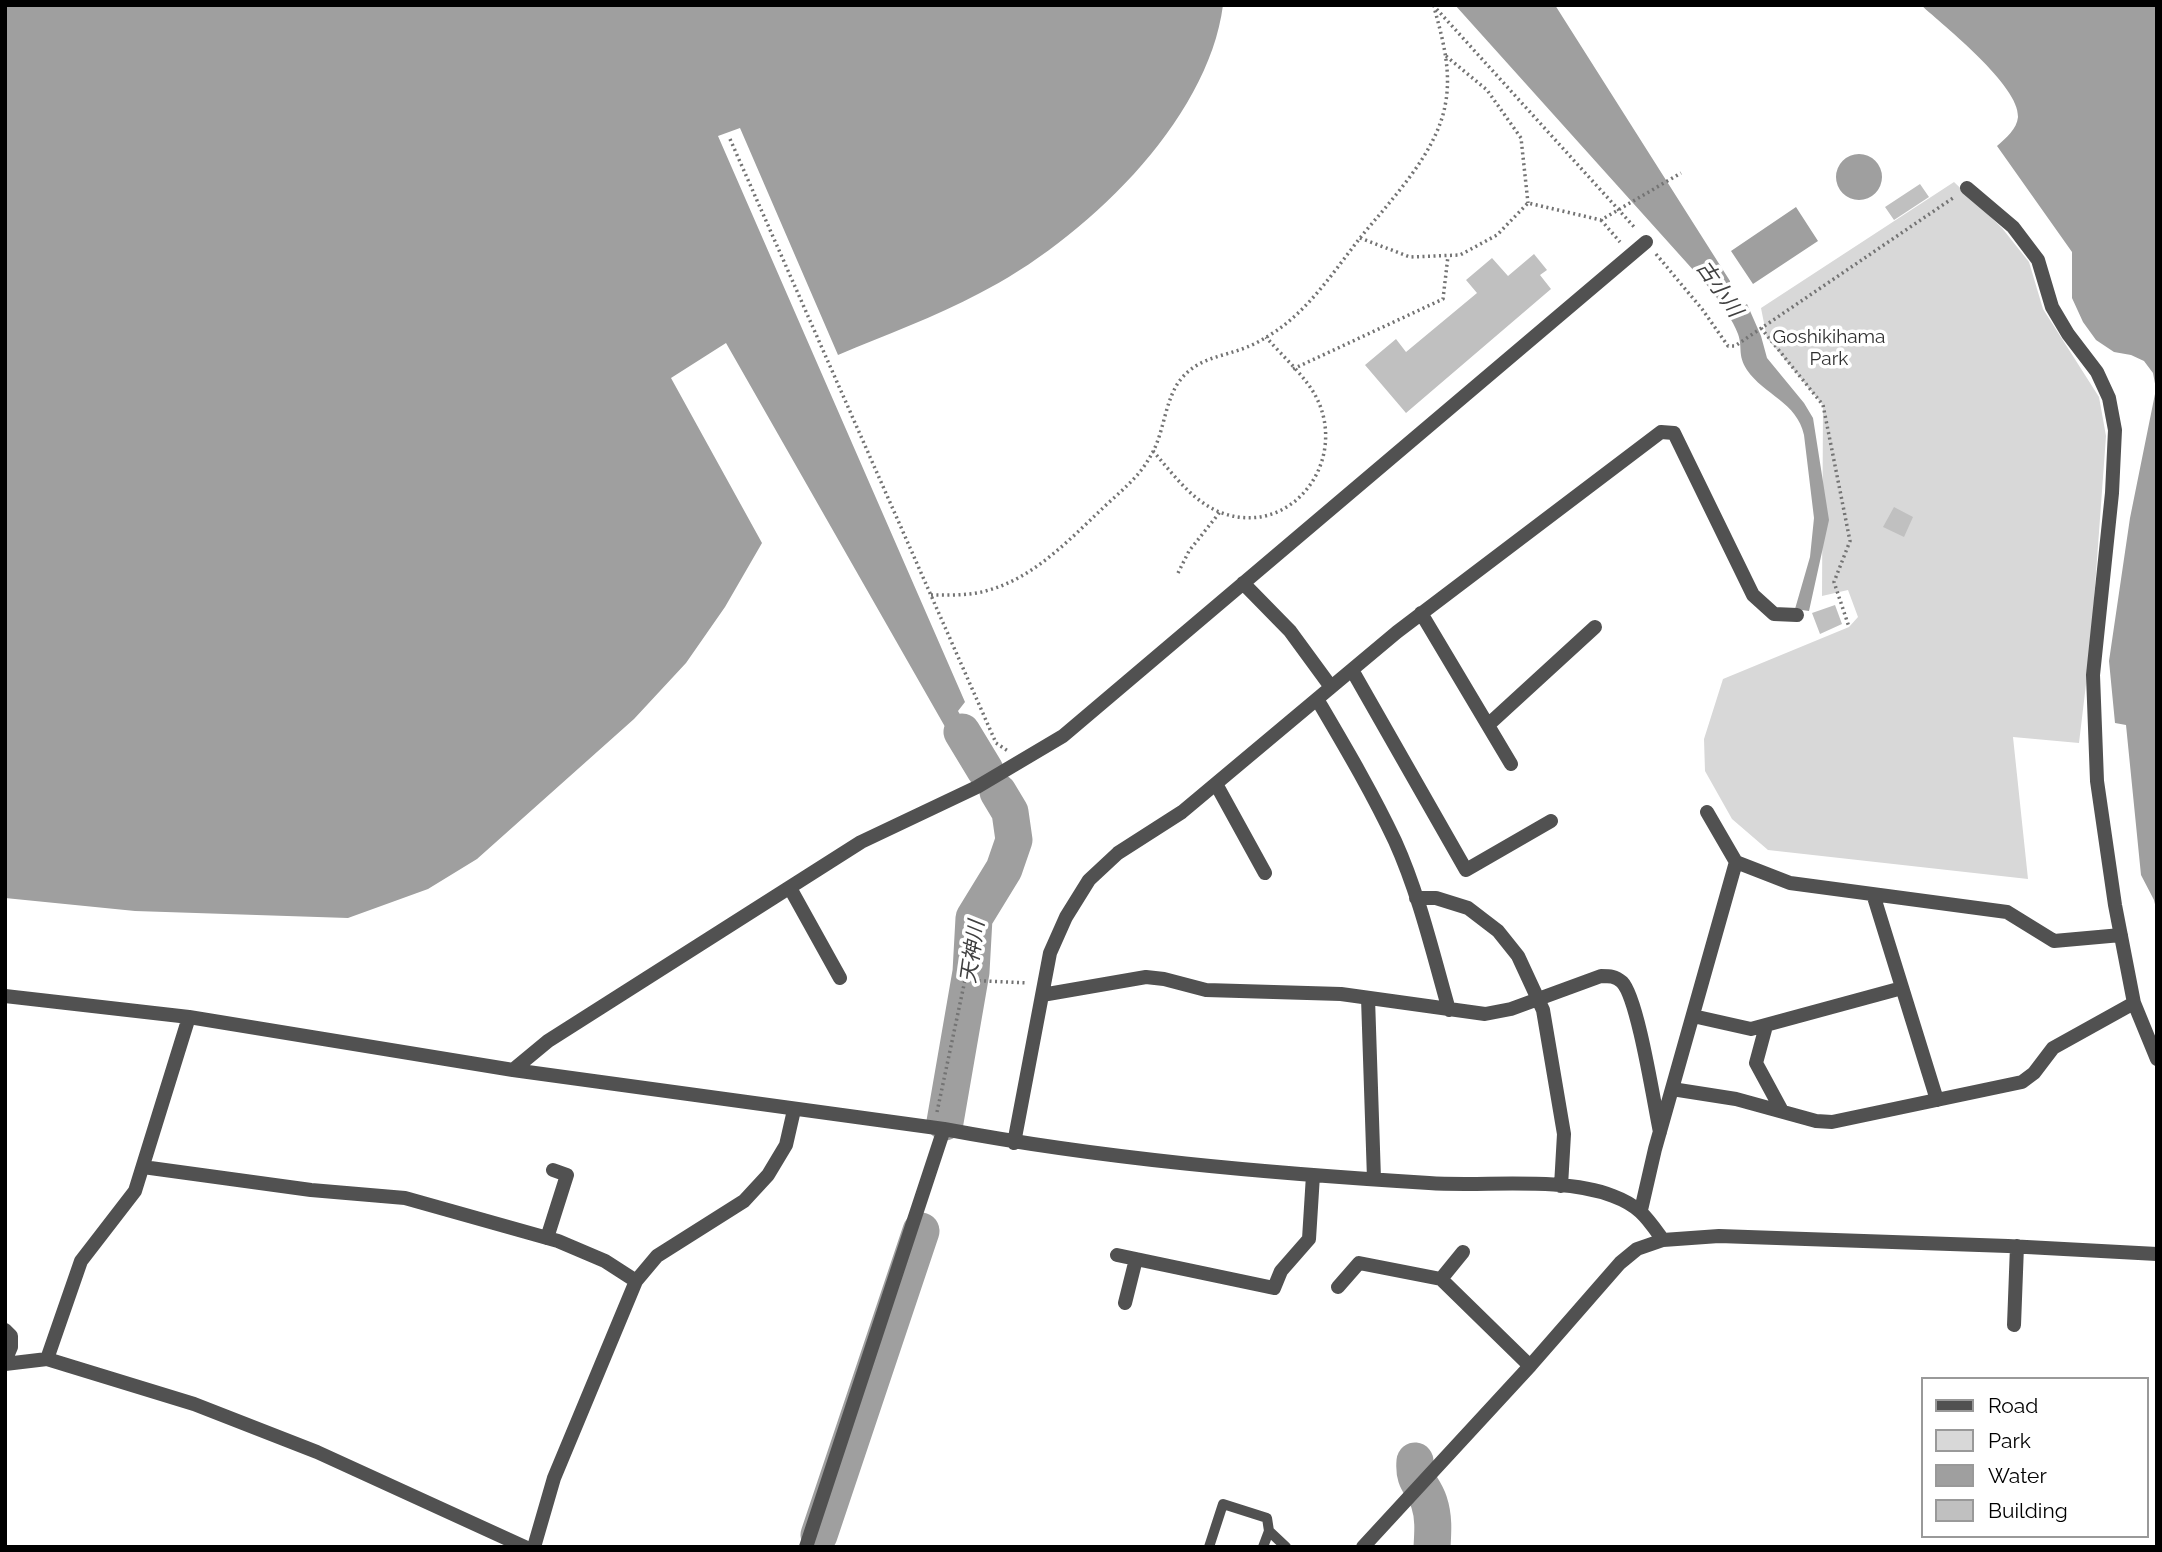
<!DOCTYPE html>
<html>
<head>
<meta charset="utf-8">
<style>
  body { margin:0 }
  #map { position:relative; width:2162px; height:1552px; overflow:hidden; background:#fff; font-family:Raleway,sans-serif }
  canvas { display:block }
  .frame { position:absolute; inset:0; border:7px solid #000; pointer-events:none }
  .legend { position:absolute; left:1921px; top:1377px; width:228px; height:161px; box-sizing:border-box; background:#fff; border:2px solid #999; margin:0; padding:9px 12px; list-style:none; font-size:21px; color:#000 }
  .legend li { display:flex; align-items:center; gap:14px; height:35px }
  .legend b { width:35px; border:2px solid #999 }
</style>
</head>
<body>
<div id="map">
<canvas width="2162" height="1552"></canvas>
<div class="frame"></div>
<ul class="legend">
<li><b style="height:9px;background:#515151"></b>Road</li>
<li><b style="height:19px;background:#d8d8d8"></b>Park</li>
<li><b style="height:19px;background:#9f9f9f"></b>Water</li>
<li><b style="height:19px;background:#c0c0c0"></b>Building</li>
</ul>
</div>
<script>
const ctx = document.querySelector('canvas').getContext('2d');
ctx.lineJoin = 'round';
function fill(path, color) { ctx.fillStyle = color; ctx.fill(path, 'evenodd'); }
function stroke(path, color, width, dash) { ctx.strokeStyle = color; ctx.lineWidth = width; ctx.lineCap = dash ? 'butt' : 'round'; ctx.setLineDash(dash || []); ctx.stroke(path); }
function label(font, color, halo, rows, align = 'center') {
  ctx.font = font + ' Raleway,"Noto Sans JP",sans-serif'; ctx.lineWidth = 7; ctx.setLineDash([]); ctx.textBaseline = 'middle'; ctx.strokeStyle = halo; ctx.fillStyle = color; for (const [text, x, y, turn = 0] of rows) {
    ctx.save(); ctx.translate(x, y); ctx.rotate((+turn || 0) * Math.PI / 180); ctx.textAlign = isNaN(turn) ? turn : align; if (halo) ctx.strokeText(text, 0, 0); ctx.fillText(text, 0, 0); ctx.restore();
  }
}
fill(new Path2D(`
  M1954 182 2002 228 2029 262 2043 309 2099 397 2106 436 2091 642 2079 743 2013 737 2028 879 1768 850 1732 819 1705 771 1704 739 1723 679 1849 627 1858 617 1848 590 1822 596 1823 405 1767 338 1761 308Z`), '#d8d8d8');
fill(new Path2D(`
  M5 5H1223C1208 123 1081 242 980 293 935 317 885 335 838 355L740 128 718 136 965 702 958 711 968 729 952 739 726 343 671 378 762 543 725 607 686 663 634 719 477 859 428 889 348 918 135 911 5 898Z
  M1455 5H1555L1730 281 1729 299 1738 310 1747 304 1761 336 1767 358 1804 403 1813 418 1829 520 1809 611 1795 609 1810 557 1814 518 1804 435C1797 402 1764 395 1747 370 1737 354 1743 348 1738 334 1733 320 1721 305 1713 292Z
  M1921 5H2157V913L2154 900 2141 875 2126 725 2115 723 2109 661 2130 518 2156 389 2153 373 2144 361 2131 355 2114 352 2096 340 2083 322 2072 298V252L1997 146C2006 138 2017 129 2018 117 2020 86 1944 26 1921 5Z
  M1836 177a23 23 0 1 1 46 0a23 23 0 1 1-46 0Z
  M1796 207 1818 241 1753 284 1731 251Z`), '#9f9f9f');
stroke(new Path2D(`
  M962 732 985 770
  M945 1122 971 972 974 918 1004 869 1014 840 1010 812 998 792
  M1415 1461C1413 1483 1423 1484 1429 1502 1434 1517 1433 1531 1432 1547
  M819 1535 921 1231`), '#9f9f9f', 37);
fill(new Path2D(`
  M1920 184 1929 197 1894 220 1885 207Z
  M1534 254 1547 270 1540 275 1551 289 1406 413 1365 365 1396 339 1406 352 1477 293 1466 280 1492 258 1508 276Z
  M1894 507 1913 517 1904 537 1883 527Z
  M1835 605 1842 624 1820 634 1812 613Z`), '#c0c0c0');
stroke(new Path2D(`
  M1433 5 1636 229
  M1446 56 1487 90 1521 138 1528 203
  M730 139 996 743 1008 751
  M1601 220 1620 242
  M1360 238 1410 257 1460 255 1497 235 1528 203 1601 220 1681 173
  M1656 254 1702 309 1728 346H1735L1953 198
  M1761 328 1823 405 1850 541 1834 582 1849 627
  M1293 369 1443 299 1448 256
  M1153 451C1174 475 1194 504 1225 514 1291 535 1345 465 1319 403 1309 379 1283 357 1266 337
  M1178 573 1189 551 1220 512
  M931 595C950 595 970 596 989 590 1035 577 1070 539 1104 507 1121 491 1139 477 1150 457 1165 433 1164 400 1181 379 1199 357 1223 357 1247 347 1258 343 1270 335 1279 329 1312 305 1335 270 1360 238 1390 201 1436 154 1445 106 1452 72 1443 40 1434 7
  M937 1112 965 980 1028 983`), '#737373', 3.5, [2, 3.5]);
stroke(new Path2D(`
  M1269 1531 1286 1547
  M1209 1547 1223 1504 1267 1518 1269 1531 1263 1547`), '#515151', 10);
stroke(new Path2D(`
  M1967 188 2013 227 2038 260 2052 307 2068 334 2097 372 2109 398 2115 430 2112 493 2093 675 2097 781 2115 905 2134 1003 2157 1059
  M1243 583 1290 631 1331 687
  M1421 613 1511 764
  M1352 670 1466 870 1551 821
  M1317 699C1344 745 1372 792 1395 841 1419 894 1433 954 1449 1010
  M1488 725 1595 627
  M1216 784 1265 873
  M1736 862 1790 883 2007 912 2054 941 2121 935
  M790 888 840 978
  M1873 894 1937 1100
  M1416 898H1436L1468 908 1498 931 1518 956 1543 1010 1564 1134 1561 1186
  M1042 995 1146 977 1164 979 1206 990 1341 994 1485 1014 1511 1009 1601 976C1610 976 1615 976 1622 982 1638 998 1654 1104 1660 1132
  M5 996 189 1017 513 1070 944 1129C1104 1159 1266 1173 1429 1183 1485 1187 1561 1176 1613 1196 1640 1206 1647 1218 1663 1240
  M1368 998 1374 1179
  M1693 1016 1751 1029 1902 988
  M1766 1026 1756 1063 1782 1111
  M513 1070 548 1041 861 842 977 787 1063 736 1646 242
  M1672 1089 1736 1099 1816 1121 1832 1122 2022 1082 2034 1073 2053 1048 2134 1003
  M1014 1143 1050 953 1066 917 1089 880 1118 853 1182 812 1397 632 1661 432 1674 433 1753 595 1774 614 1797 615
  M143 1167 311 1190 405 1198 558 1241 605 1261 636 1281
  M1641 1210 1655 1149 1736 862 1707 812
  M547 1238 567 1175 553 1170
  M1117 1255 1274 1288 1281 1271 1309 1239 1313 1175
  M1441 1279 1463 1252
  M1338 1287 1359 1263 1441 1279 1530 1366
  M1125 1303 1136 1259
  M2014 1325 2017 1246
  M5 1330 11 1336V1347L5 1361
  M47 1359 81 1261 135 1191 189 1017
  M5 1364 47 1359 194 1404 317 1452 525 1547
  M534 1547 554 1478 636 1281 657 1256 744 1201 768 1175 786 1145 794 1110
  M806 1547 944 1129
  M1363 1547 1530 1366 1620 1263 1637 1249 1663 1240 1719 1236 2008 1246 2157 1254`), '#515151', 14);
label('19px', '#2f2f2f', '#fff', [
  ["Goshikihama",1829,337],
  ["Park",1829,359]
]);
label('italic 21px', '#404040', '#fff', [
  ["古小川",1719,289,55],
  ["天神川",973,952,-82]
]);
</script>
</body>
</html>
